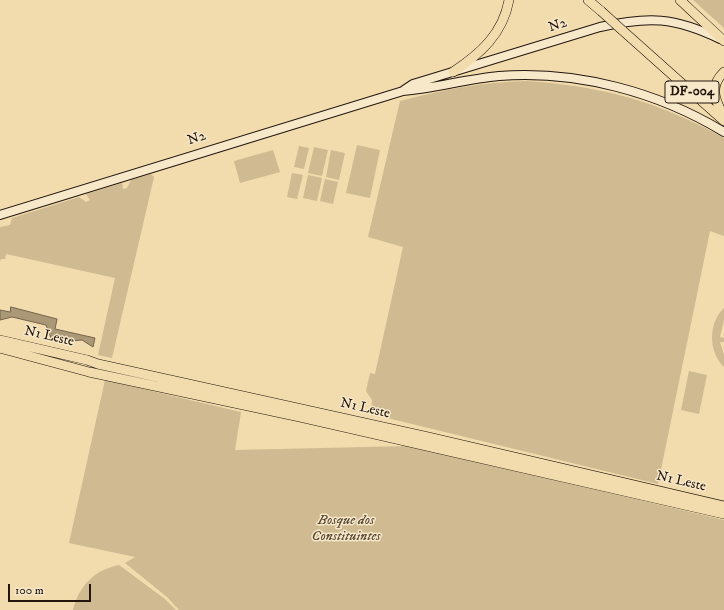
<!DOCTYPE html>
<html>
<head>
<meta charset="utf-8">
<style>
  body { margin:0 }
  #map { position:relative; width:724px; height:610px; overflow:hidden; background:#f2dbac; font-family:"IM FELL DW Pica",serif }
  canvas { display:block }
  .scale { position:absolute; left:8px; top:584px; width:83px; height:18px; box-sizing:border-box; border:2px solid #22160f; border-top:0; padding-left:5px; font-size:12px; line-height:14px; white-space:nowrap; color:#22160f; -webkit-text-stroke:3px #f7e8c9; paint-order:stroke }
</style>
</head>
<body>
<div id="map">
<canvas width="724" height="610"></canvas>
<div class="scale">100 m</div>
</div>
<script>
const ctx = document.querySelector('canvas').getContext('2d');
ctx.lineJoin = 'round';
function fill(path, color) { ctx.fillStyle = color; ctx.fill(path, 'evenodd'); }
function stroke(path, color, width, dash) { ctx.strokeStyle = color; ctx.lineWidth = width; ctx.lineCap = dash ? 'butt' : 'round'; ctx.setLineDash(dash || []); ctx.stroke(path); }
function label(font, color, halo, rows, align = 'center') {
  ctx.font = font + ' "IM FELL DW Pica",serif'; ctx.lineWidth = 3; ctx.setLineDash([]); ctx.textBaseline = 'middle'; ctx.strokeStyle = halo; ctx.fillStyle = color; for (const [text, x, y, turn = 0] of rows) {
    ctx.save(); ctx.translate(x, y); ctx.rotate((+turn || 0) * Math.PI / 180); ctx.textAlign = isNaN(turn) ? turn : align; if (halo) ctx.strokeText(text, 0, 0); ctx.fillText(text, 0, 0); ctx.restore();
  }
}
fill(new Path2D(`
  M693 0H724V28Z
  M526 81C601 86 658 101 724 138V236L710 231 658 484 371 414 372 400 366 391 370 373 375 374 403 247 368 237 400 101C442 90 482 82 526 81Z
  M357 145 380 150 370 198 346 193Z
  M299 146 309 148 304 169 294 167Z
  M314 147 328 150 322 176 308 173Z
  M273 150 280 172 240 183 234 161Z
  M331 150 345 153 339 180 326 177Z
  M292 173 303 175 297 199 287 197Z
  M151 174 154 177 112 358 98 355 115 278 6 254 5 259H1L0 261V227L10 225 12 218 79 197 86 202 90 200 86 194 122 183 123 189 127 188 131 180Z
  M308 175 322 178 317 201 303 198Z
  M325 179 338 182 333 204 320 201Z
  M724 308V320L720 337 724 338V342H720L724 355V367C708 352 708 323 724 308Z
  M689 371 707 375 699 414 681 410Z
  M105 380 241 412 235 450 409 446 724 520V610H179L167 597 125 563 135 557 69 543Z
  M119 565 165 599 176 610H73C79 586 94 570 119 565Z`), '#cfba91');
const water = new Path2D(`
  M11 307 57 319 55 329 95 338 93 347 82 340 60 342 51 338 46 325 12 317 0 320V310L10 312Z`);
fill(water, '#ab9877');
stroke(water, '#74644d', 1);
const secondary = new Path2D(`
  M404 90 413 84 600 27C649 16 674 17 720 39
  M0 215 403 91C435 88 467 79 499 76 577 70 658 92 724 132`);
const trunk = new Path2D(`
  M588 0 601 11
  M680 0 724 41
  M622 30 724 121
  M453 72C480 54 503 34 509 0
  M724 72C709 86 715 101 724 116
  M0 340 87 360 98 364 428 437 724 506
  M0 348 89 372 300 417 724 514`);
stroke(secondary, '#22160f', 10);
stroke(trunk, '#22160f', 10);
stroke(secondary, '#f7e8c9', 8);
stroke(trunk, '#f2dbac', 9);
const trunkBridge = new Path2D(`
  M601 11 622 30`);
stroke(trunkBridge, '#22160f', 10, []);
stroke(trunkBridge, '#f2dbac', 9);
for (const [x, y, w] of [
  [692,92,54]
]) { const box = new Path2D(); box.roundRect(x - w / 2, y - 11, w, 22, 3); ctx.fillStyle = '#f7e8c9'; ctx.fill(box); stroke(box, '#22160f', 1); }
label('bold 13px', '#22160f', null, [
  ["DF-004",692,92]
]);
label('14px', '#22160f', '#f7e8c9', [
  ["N2",558,26,-17],
  ["N2",197,139,-17],
  ["N1 Leste",49,337,13],
  ["N1 Leste",365,409,13],
  ["N1 Leste",681,482,13]
]);
label('italic 14px', '#564736', '#f7e8c9', [
  ["Bosque dos",346,521],
  ["Constituintes",346,537]
]);
</script>
</body>
</html>
